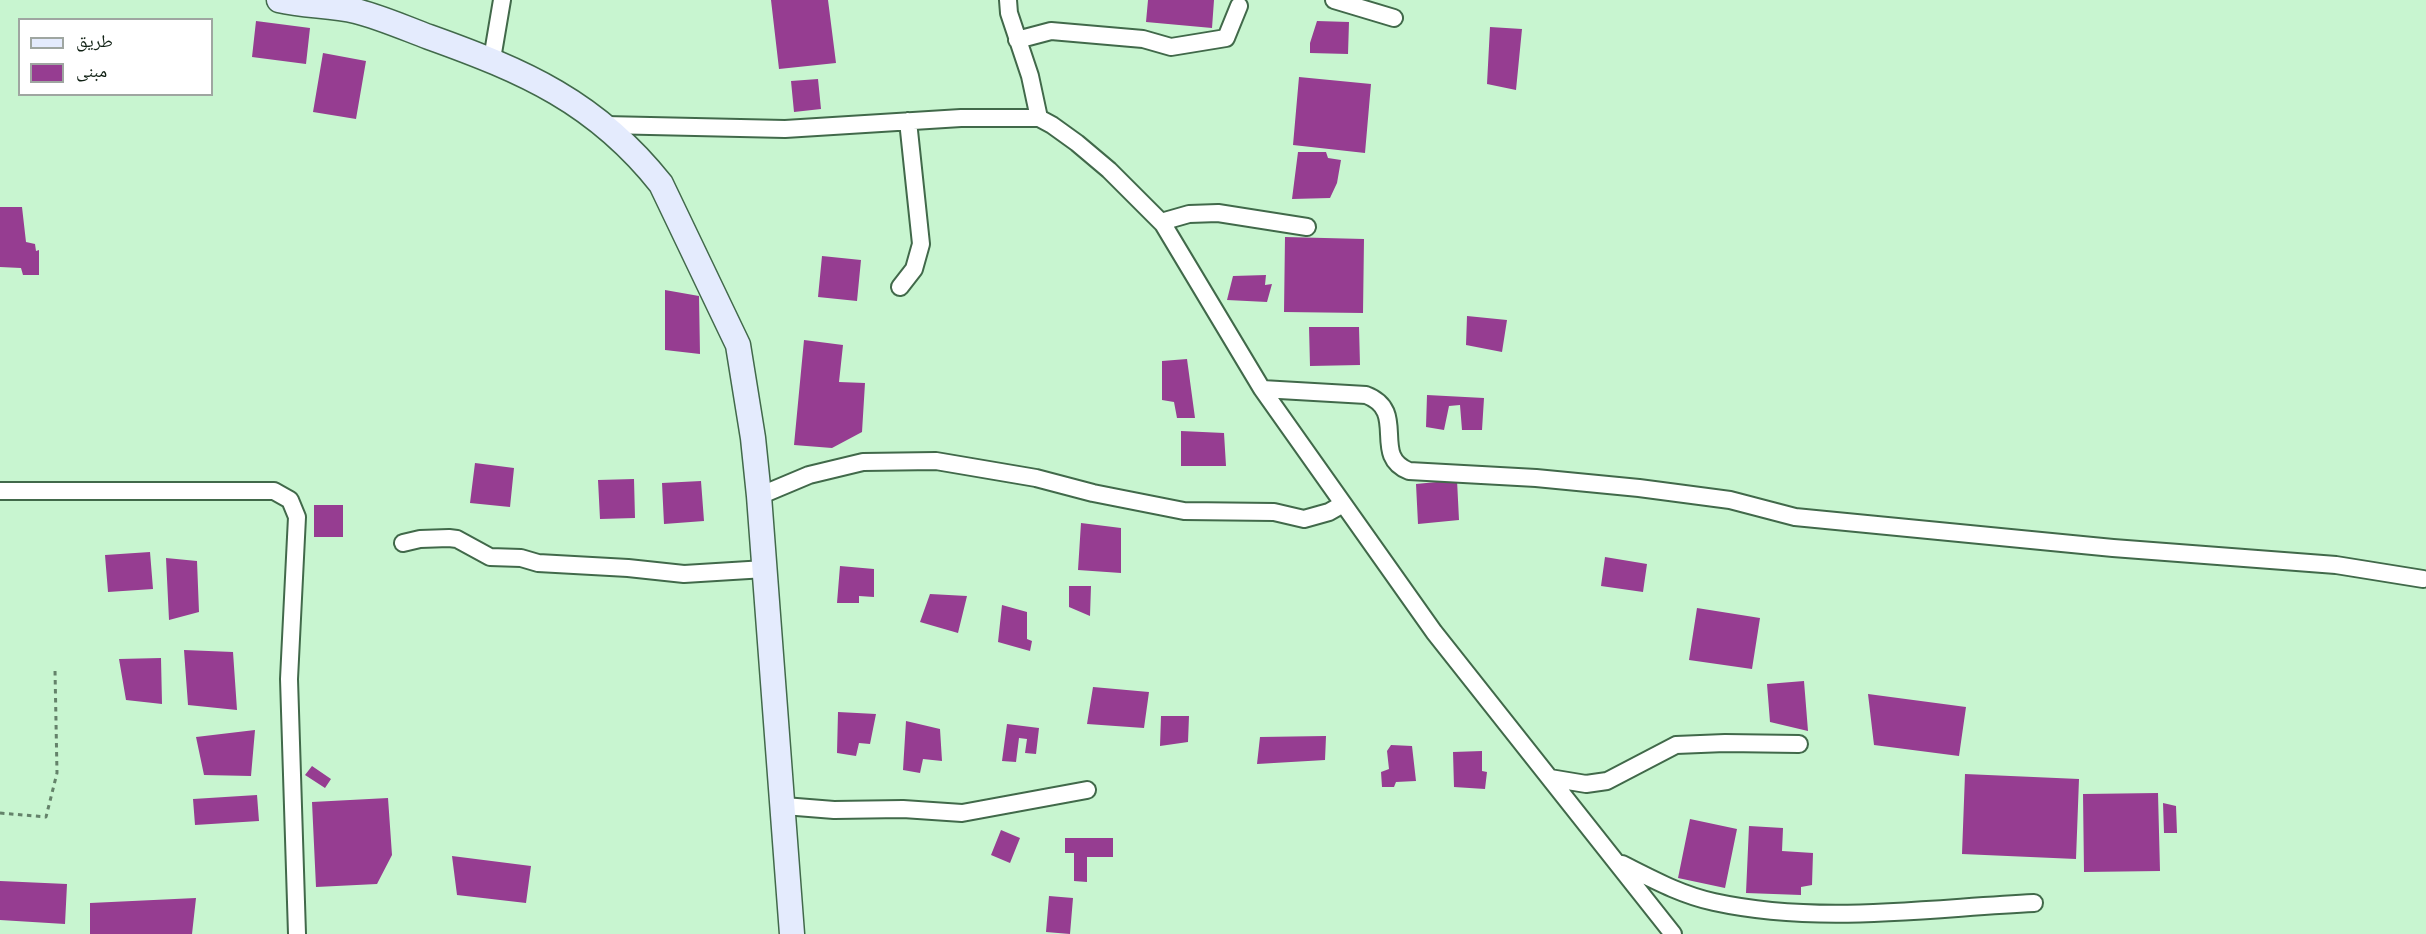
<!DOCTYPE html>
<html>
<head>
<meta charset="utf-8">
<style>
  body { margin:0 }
  #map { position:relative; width:2426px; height:934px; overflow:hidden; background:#c8f5d0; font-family:"PT Sans Narrow","Noto Naskh Arabic",sans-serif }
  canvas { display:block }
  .legend { position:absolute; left:18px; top:18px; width:195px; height:78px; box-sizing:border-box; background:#fff; border:2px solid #9fa6a1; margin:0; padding:8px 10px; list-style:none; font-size:18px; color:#102114 }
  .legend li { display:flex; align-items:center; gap:12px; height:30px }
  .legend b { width:30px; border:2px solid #9fa6a1 }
</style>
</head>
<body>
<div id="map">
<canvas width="2426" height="934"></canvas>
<ul class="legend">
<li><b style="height:8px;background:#e4ebfd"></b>طريق</li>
<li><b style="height:16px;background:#963d91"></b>مبنى</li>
</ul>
</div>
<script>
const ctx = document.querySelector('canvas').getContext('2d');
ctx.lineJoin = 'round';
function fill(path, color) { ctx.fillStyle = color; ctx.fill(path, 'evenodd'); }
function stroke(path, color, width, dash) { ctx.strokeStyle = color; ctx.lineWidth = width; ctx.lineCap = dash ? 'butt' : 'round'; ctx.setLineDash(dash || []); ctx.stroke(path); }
fill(new Path2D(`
  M771 0H828L836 63 779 69Z
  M1148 0H1214L1212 28 1146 22Z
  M256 21 310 28 306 64 252 57Z
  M1317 21 1349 22 1348 54 1310 53V43Z
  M1490 27 1522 29 1516 90 1487 84Z
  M323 53 366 61 356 119 313 112Z
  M1299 77 1371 84 1365 153 1293 145Z
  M818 79 821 109 794 112 791 81Z
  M1298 152H1326L1328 158 1341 160 1337 183 1330 198 1292 199Z
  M0 207H22L26 242 35 244 36 251 39 250V275H23L21 268 0 267Z
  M1285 237 1364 239 1363 313 1284 312Z
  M822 256 861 260 857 301 818 297Z
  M1266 275 1265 285 1272 284 1267 302 1227 300 1233 276Z
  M665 290 699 296 700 354 665 350Z
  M1467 316 1507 320 1502 352 1466 345Z
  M1309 327H1359L1360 365 1310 366Z
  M804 340 843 345 839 382 865 383 862 432 832 448 794 445Z
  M1187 359 1195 418H1177L1174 402 1162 400V361Z
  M1427 395 1484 398 1482 430H1462L1460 405 1449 406 1444 430 1426 427Z
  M1181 431 1224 433 1226 466H1181Z
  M475 463 514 468 510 507 470 503Z
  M634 479 635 518 600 519 598 480Z
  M1457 480 1459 520 1418 524 1416 484Z
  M701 481 704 521 664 524 662 483Z
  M314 505H343V537H314Z
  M1081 523 1121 528V573L1078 570Z
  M150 552 153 589 108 592 105 555Z
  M1605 557 1647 564 1643 592 1601 586Z
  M166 558 197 561 199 612 169 620Z
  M840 566 874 569V597L859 596V603H837Z
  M1069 586H1091L1090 616 1069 607Z
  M930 594 967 596 958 633 920 622Z
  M1002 605 1027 612V639L1032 641 1030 651 998 642Z
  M1697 608 1760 618 1752 669 1689 660Z
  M184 650 233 652 237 710 188 705Z
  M161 658 162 704 126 700 119 659Z
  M1804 681 1808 731 1770 722 1767 684Z
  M1093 687 1149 692 1144 728 1087 724Z
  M1868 694 1966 707 1959 756 1874 745Z
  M838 712 876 714 870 744 859 743 856 756 837 753Z
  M1161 716H1189L1188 742 1160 746Z
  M906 721 940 729 942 761 923 759 920 773 903 770Z
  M1007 724 1039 728 1036 754 1025 753 1027 739 1019 738 1016 762 1002 761Z
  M255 730 251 776 204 775 196 737Z
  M1326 736 1325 760 1257 764 1260 737Z
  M1391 745 1412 746 1416 781 1396 782 1394 787H1382L1381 772 1389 769 1387 751Z
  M1482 751V771L1487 772 1485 789 1454 787 1453 752Z
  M312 766 331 779 325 788 305 775Z
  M1965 774 2079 779 2076 859 1962 854Z
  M2158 793 2160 871 2084 872 2083 794Z
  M257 795 259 821 195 825 193 799Z
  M388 798 392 855 377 884 316 887 312 802Z
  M2163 803 2176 806 2177 833H2164Z
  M1690 819 1737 829 1725 888 1678 878Z
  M1749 826 1783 828 1782 851 1813 853 1812 885 1801 887V895L1746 893Z
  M1001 830 1020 838 1010 863 991 855Z
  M1065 838H1113V857H1087V882L1074 881V853H1065Z
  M452 856 531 866 526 903 457 895Z
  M0 881 67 884 65 924 0 920Z
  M1049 896 1073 898 1070 934 1046 932Z
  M196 898 192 934H90V903Z`), '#963d91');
const street = new Path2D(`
  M1008 0 1009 13 1030 76 1039 118
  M1334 0 1394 18
  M1017 40 1051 31 1143 39 1171 47 1226 38 1239 6
  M492 59 502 0
  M605 125 785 129 961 118H1039L1052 125 1077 143 1109 170 1163 224 1262 389 1434 632 1673 934
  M1161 222 1189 214 1218 213 1307 227
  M900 287 914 269 921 244 908 121
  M1262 389 1366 395C1409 411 1370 456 1409 471L1536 478 1639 488 1730 500 1795 517 2113 548 2336 565 2423 579
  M0 491H274L290 500 297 517 289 679 297 934
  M759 496 809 475 863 462 936 461 1036 478 1093 493 1184 511 1274 512 1304 519 1329 512 1343 504
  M403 543 420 539 449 538 457 539 490 557 521 558 538 563 628 568 684 574 765 569
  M1550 778 1586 784 1607 781 1676 745 1725 743 1799 744
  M784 806 834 810 903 809 962 813 1087 790
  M1622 864C1652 879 1681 895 1714 902 1819 925 1928 908 2034 903`);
const secondary = new Path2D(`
  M279 0C304 6 331 5 356 11 380 17 405 28 429 37 524 71 596 102 661 184L738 345 753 438 759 496 792 934`);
stroke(street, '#41694a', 20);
stroke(secondary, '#41694a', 27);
stroke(new Path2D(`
  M0 813 46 817 57 773 55 670`), '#64826a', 3, [4.5, 4.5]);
stroke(street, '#fff', 16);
stroke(secondary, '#e4ebfd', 24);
</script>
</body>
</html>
